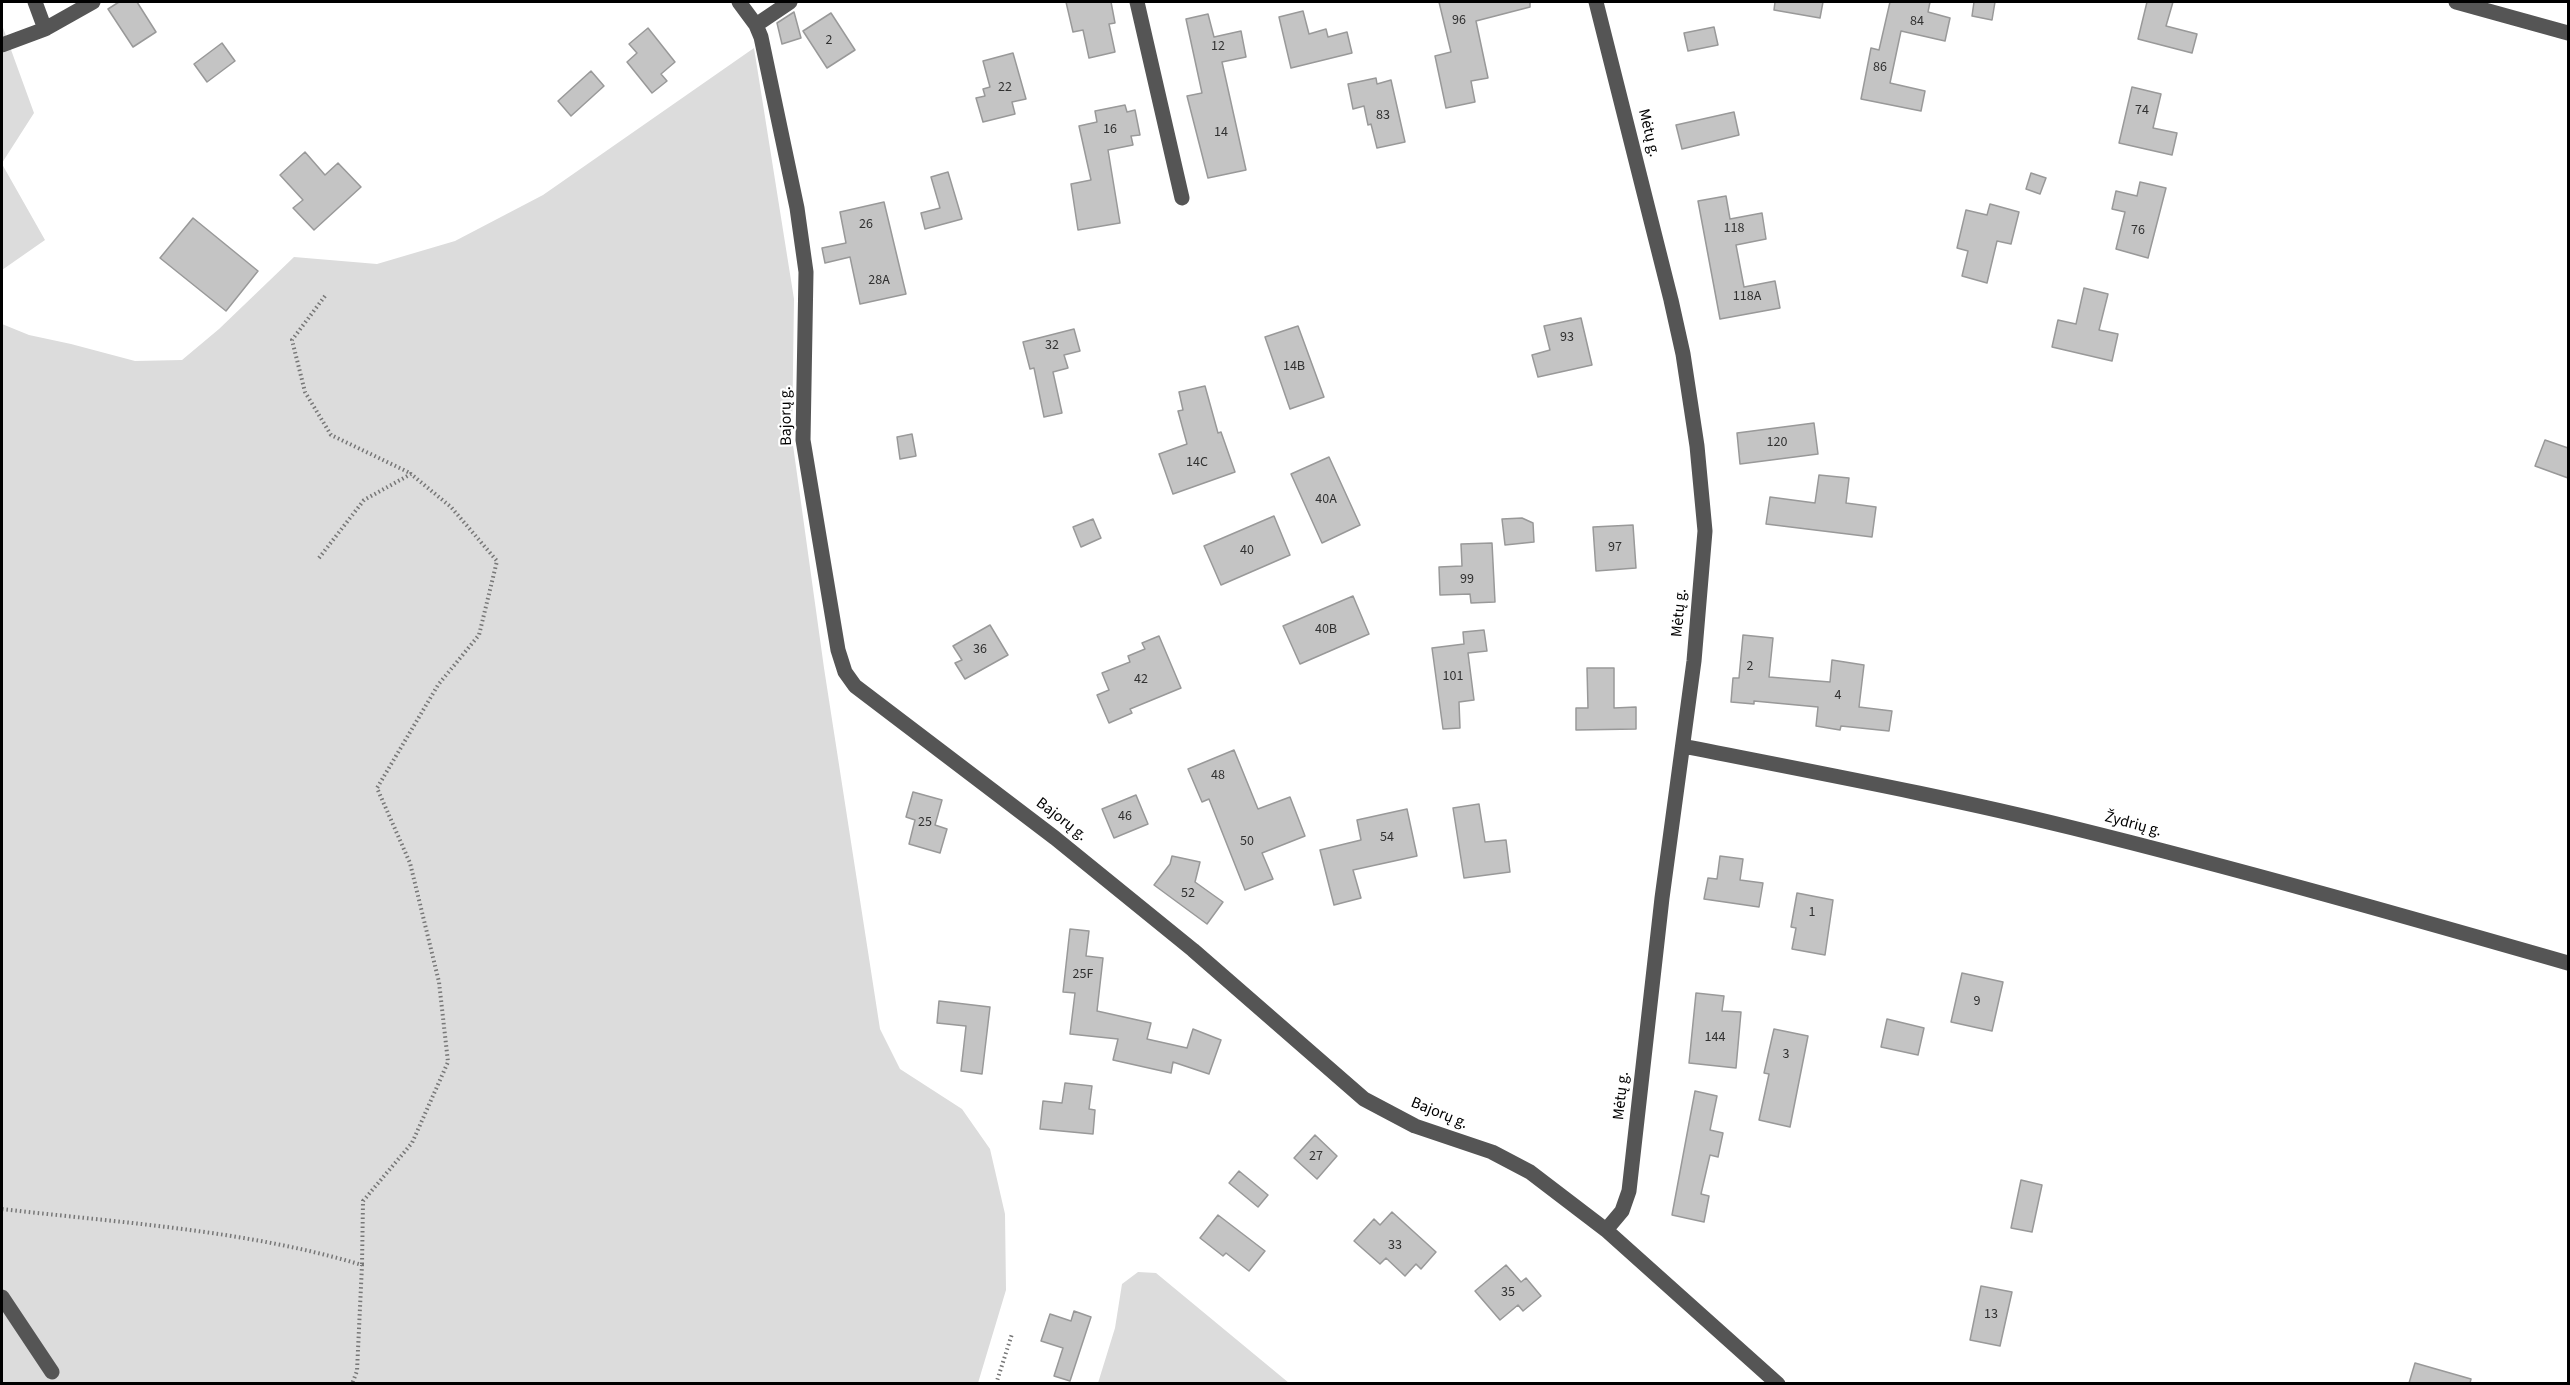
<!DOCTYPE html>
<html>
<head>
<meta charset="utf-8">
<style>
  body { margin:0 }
  #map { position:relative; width:2570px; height:1385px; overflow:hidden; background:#fff; font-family:"Source Sans 3",sans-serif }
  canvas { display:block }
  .frame { position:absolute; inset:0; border:3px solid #000; pointer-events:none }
</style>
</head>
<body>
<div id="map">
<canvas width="2570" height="1385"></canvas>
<div class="frame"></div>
</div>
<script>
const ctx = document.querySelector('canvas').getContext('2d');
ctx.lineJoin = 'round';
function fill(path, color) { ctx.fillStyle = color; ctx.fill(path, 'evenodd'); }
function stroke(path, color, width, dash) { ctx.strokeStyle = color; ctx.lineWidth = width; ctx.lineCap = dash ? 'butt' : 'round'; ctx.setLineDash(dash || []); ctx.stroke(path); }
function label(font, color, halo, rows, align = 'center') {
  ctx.font = font + ' "Source Sans 3",sans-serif'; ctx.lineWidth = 4.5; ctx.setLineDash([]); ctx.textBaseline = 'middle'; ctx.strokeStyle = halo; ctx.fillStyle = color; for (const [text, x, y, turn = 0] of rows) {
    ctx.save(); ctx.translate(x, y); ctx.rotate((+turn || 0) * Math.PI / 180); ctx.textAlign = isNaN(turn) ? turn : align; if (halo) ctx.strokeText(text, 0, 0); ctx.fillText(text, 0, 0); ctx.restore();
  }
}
fill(new Path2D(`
  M2 25 34 113 2 163Z
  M754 48 794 299 792 438 824 668 880 1029 900 1069 962 1109 990 1149 1005 1214 1006 1290 978 1383H2V324L29 335 71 344 135 361 182 360 219 329 294 257 377 264 455 241 543 195Z
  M2 164 45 240 2 270Z
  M1138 1272 1156 1273 1289 1383H1098L1115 1328 1122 1284Z`), '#dcdcdc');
const building = new Path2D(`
  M119 2H137L156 32 133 47 108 9Z
  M1066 2H1111L1115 23 1109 24 1115 52 1089 58 1083 30 1073 32Z
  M1439 2H1530V7L1476 21 1488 78 1471 81 1475 102 1446 108 1435 56 1451 52Z
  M1775 2H1823L1820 18 1774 10Z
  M1890 2H1930L1928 12 1950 18 1945 41 1901 31 1890 83 1925 91 1921 111 1861 99 1871 48 1879 50Z
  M1974 2H1995L1992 20 1972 16Z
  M2147 2H2173L2166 26 2197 34 2192 53 2138 39Z
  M1303 11 1309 34 1326 29 1328 37 1347 32 1352 53 1291 68 1279 17Z
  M794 12 801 38 782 44 777 23Z
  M831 13 855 50 827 68 803 31Z
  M1208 14 1214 37 1241 31 1246 57 1222 62 1246 170 1208 178 1187 96 1202 93 1186 19Z
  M1714 27 1718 45 1688 51 1684 33Z
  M648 28 675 62 661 74 667 81 652 93 627 62 637 53 629 44Z
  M222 43 235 61 207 82 194 64Z
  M1013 53 1026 99 1012 102 1015 114 983 122 976 98 985 96 983 89 990 87 983 61Z
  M591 71 604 86 571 116 558 101Z
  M1376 78 1377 84 1391 80 1405 142 1377 148 1371 124 1368 125 1364 106 1353 109 1348 84Z
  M2132 87 2161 94 2153 128 2177 133 2172 155 2119 143Z
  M1125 105 1127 112 1135 110 1140 135 1131 136 1133 145 1108 150 1120 223 1078 230 1071 184 1091 180 1079 126 1097 122 1095 111Z
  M1734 112 1739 135 1682 149 1676 125Z
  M305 152 325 175 338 163 361 187 314 230 293 208 303 200 280 175Z
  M948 172 962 219 925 229 921 213 940 208 931 177Z
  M2031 173 2046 178 2040 194 2026 189Z
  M2140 182 2166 188 2148 258 2116 249 2125 212 2112 209 2116 191 2137 196Z
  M1726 196 1730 219 1762 213 1766 239 1736 245 1744 287 1775 281 1780 308 1720 319 1698 201Z
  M884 202 906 294 860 304 850 257 825 263 822 248 846 243 840 212Z
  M1990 204 2019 212 2011 244 1997 241 1987 283 1962 276 1968 251 1957 248 1966 210 1987 215Z
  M193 218 258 271 226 311 160 258Z
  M2084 288 2108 294 2099 330 2118 334 2112 361 2052 347 2058 320 2076 324Z
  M1581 318 1592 365 1538 377 1532 355 1550 350 1544 326Z
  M1298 326 1324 397 1290 409 1265 337Z
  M1074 329 1080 351 1064 355 1068 368 1053 372 1062 413 1044 417 1034 368 1030 369 1023 342Z
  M1205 386 1218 433 1221 432 1235 472 1173 494 1159 454 1187 444 1178 411 1183 410 1179 392Z
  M1814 423 1818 454 1740 464 1737 433Z
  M912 434 916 456 900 459 897 437Z
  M2545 440 2568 448V478L2535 466Z
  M1329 457 1360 525 1322 543 1291 474Z
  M1819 475 1849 478 1846 503 1876 507 1872 537 1766 524 1770 497 1815 503Z
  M1274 516 1290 555 1221 585 1204 546Z
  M1522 518 1533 523 1534 542 1505 545 1502 519Z
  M1093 519 1101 538 1081 547 1073 527Z
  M1633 525 1636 568 1596 571 1593 527Z
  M1492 543 1495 602 1471 603 1470 594 1440 595 1439 567 1462 566 1461 544Z
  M1353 596 1369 634 1300 664 1283 626Z
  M990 625 1008 655 965 679 955 663 962 660 953 646Z
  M1484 630 1487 651 1468 653 1474 700 1459 702 1460 728 1443 729 1432 648 1464 644 1463 632Z
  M1743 635 1773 638 1769 677 1830 682 1832 660 1864 665 1859 707 1892 711 1889 731 1841 726 1840 730 1816 726 1818 707 1754 701V704L1731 702 1733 678H1739Z
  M1159 636 1181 688 1130 709 1132 713 1109 723 1097 695 1109 690 1102 673 1130 662 1128 656 1145 649 1142 643Z
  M1587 668H1614V708L1636 707V729L1576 730V708H1588Z
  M1234 750 1258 809 1290 797 1305 836 1262 853 1273 879 1245 890 1209 799 1202 802 1188 769Z
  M913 792 942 800 935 825 947 829 940 853 909 844 915 820 906 817Z
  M1136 795 1148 824 1114 838 1102 809Z
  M1479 804 1485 842 1506 840 1510 872 1464 878 1453 808Z
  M1407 809 1417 856 1353 870 1361 898 1334 905 1320 850 1361 840 1357 820Z
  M1172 856 1200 862 1195 882 1223 902 1207 924 1154 885 1170 864Z
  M1720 856 1743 859 1740 880 1763 883 1759 907 1704 899 1708 878 1717 879Z
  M1797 893 1833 900 1825 955 1792 949 1796 928 1791 927Z
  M1070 929 1089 931 1086 956 1103 958 1097 1011 1151 1023 1147 1039 1187 1048 1193 1029 1221 1040 1209 1074 1173 1062 1171 1073 1113 1060 1118 1039 1070 1034 1075 993 1063 992Z
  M1962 973 2003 982 1992 1031 1951 1022Z
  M1696 993 1724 996 1722 1011 1741 1012 1736 1068 1689 1063Z
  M939 1001 990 1007 982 1074 961 1071 966 1026 937 1023Z
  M1887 1019 1924 1028 1918 1055 1881 1047Z
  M1774 1029 1808 1036 1790 1127 1759 1120 1769 1074 1764 1073Z
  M1065 1083 1092 1086 1089 1109 1095 1110 1093 1134 1040 1129 1043 1101 1062 1103Z
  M1695 1091 1717 1096 1710 1130 1723 1133 1718 1157 1710 1155 1701 1194 1709 1196 1704 1222 1672 1215Z
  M1315 1135 1337 1156 1317 1179 1294 1158Z
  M1239 1171 1268 1195 1258 1207 1229 1183Z
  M2021 1180 2042 1185 2032 1232 2011 1228Z
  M1392 1212 1436 1252 1421 1269 1416 1264 1405 1276 1386 1258 1380 1264 1354 1241 1374 1219 1380 1225Z
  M1218 1215 1265 1251 1249 1271 1226 1253 1223 1256 1200 1238Z
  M1506 1265 1521 1282 1526 1278 1541 1296 1523 1311 1518 1305 1500 1320 1475 1291Z
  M1981 1286 2012 1292 2000 1346 1970 1340Z
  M1074 1311 1091 1317 1070 1381 1054 1376 1063 1348 1041 1341 1050 1314 1071 1321Z
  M2415 1363 2471 1379 2470 1383H2409Z`);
fill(building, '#c4c4c4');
stroke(building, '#999', 1.5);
stroke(new Path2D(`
  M325 296 292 340 305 392 331 435 410 473
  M319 558 364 500 411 474 451 507 497 561 479 635 438 685 377 788 410 863 439 982 448 1062 412 1143 363 1201 362 1265
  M2 1209C122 1223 246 1230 362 1265L357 1371 352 1384
  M996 1384 1012 1334`), '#777', 4, [1.5, 3]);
stroke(new Path2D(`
  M35 2 45 29
  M739 2 756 25 761 37 797 208 806 272 803 440 838 650 845 672 855 686 1055 838 1193 950 1364 1099 1415 1126 1492 1152 1530 1172 1606 1230 1778 1384
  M1137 2 1182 198
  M1596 2 1671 300 1683 354 1697 446 1705 531 1694 661 1662 898 1629 1191 1622 1211 1606 1230
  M2456 2 2568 33
  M756 25 790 2
  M2 45 45 29 93 2
  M1683 746C1813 772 1944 796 2073 828 2239 869 2404 916 2568 963
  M2 1297 52 1372`), '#555', 15);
label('14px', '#313131', null, [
  ["96",1459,21],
  ["84",1917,22],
  ["2",829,41],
  ["12",1218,47],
  ["86",1880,68],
  ["22",1005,88],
  ["74",2142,111],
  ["83",1383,116],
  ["16",1110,130],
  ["14",1221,133],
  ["26",866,225],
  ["118",1734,229],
  ["76",2138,231],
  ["28A",879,281],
  ["118A",1747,297],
  ["93",1567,338],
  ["32",1052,346],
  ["14B",1294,367],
  ["120",1777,443],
  ["14C",1197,463],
  ["40A",1326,500],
  ["97",1615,548],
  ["40",1247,551],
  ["99",1467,580],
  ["40B",1326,630],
  ["36",980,650],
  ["2",1750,667],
  ["101",1453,677],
  ["42",1141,680],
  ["4",1838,696],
  ["48",1218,776],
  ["46",1125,817],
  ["25",925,823],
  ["54",1387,838],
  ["50",1247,842],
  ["52",1188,894],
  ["1",1812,913],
  ["25F",1083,975],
  ["9",1977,1002],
  ["144",1715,1038],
  ["3",1786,1055],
  ["27",1316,1157],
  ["33",1395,1246],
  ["35",1508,1293],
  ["13",1991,1315]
]);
label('16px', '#000', '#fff', [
  ["Mėtų g.",1648,133,76],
  ["Bajorų g.",787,416,-91],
  ["Mėtų g.",1680,613,-85],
  ["Bajorų g.",1061,820,38],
  ["Žydrių g.",2133,825,15],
  ["Mėtų g.",1622,1096,-84],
  ["Bajorų g.",1439,1114,22]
]);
</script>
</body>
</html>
